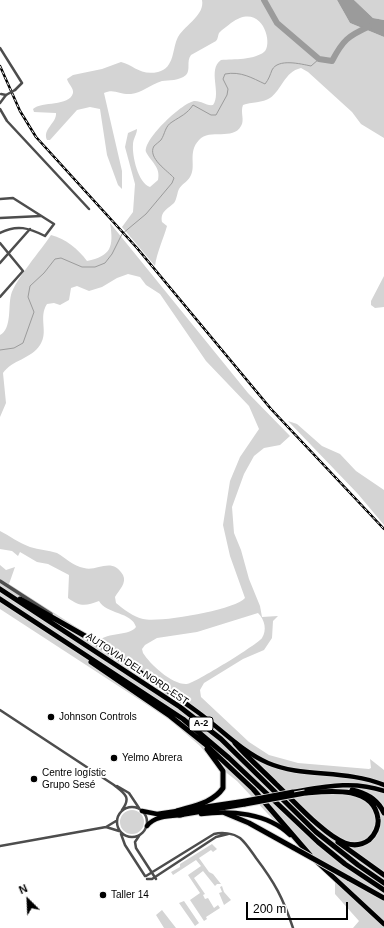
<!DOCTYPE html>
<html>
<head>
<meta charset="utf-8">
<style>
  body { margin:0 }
  #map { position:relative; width:384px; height:928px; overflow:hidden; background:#fff; font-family:Arial,sans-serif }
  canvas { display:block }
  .north { position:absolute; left:8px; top:880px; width:40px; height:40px; -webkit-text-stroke:3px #fff; paint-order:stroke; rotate:336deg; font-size:11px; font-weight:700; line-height:16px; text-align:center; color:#000 }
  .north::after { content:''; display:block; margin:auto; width:14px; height:18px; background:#000; clip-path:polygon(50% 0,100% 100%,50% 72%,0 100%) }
  .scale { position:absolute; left:246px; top:902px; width:102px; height:18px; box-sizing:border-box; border:2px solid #000; border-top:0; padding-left:5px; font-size:12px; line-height:14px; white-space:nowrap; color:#000; -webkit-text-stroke:3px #fff; paint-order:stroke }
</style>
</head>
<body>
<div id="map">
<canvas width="384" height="928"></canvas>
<div class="north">N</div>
<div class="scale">200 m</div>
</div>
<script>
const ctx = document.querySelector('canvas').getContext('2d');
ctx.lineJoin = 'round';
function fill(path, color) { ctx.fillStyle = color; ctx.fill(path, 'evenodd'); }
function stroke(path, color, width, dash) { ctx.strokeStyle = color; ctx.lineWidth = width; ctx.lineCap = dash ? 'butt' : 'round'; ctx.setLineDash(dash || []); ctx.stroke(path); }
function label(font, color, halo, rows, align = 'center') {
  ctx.font = font + ' Arial,sans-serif'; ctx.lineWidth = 4; ctx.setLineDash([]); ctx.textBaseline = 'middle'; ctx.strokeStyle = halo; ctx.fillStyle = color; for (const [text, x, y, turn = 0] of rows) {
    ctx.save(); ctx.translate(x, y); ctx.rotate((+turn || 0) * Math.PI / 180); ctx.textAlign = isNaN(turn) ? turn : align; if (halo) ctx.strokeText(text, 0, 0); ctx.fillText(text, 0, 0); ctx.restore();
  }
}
fill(new Path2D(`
  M202 0H337L350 23 384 37V138L361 124 352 112 308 72 301 68C284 72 282 90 270 98 263 103 251 102 243 105 240 112 245 120 241 126 233 141 210 128 199 140 187 153 197 166 190 177 187 182 182 184 179 189 177 193 177 199 174 203 168 209 160 211 162 222L167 226C163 240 157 252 155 266L122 227 133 212 135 184 125 147 128 133 137 129C137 134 133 139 133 144 132 156 138 183 150 187L158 180C161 167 151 162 146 152 143 139 184 101 195 101 202 101 206 106 213 105 222 93 207 70 221 60 234 59 254 60 264 52 274 44 262 0 231 23 228 26 222 29 219 33 218 35 218 39 216 41L191 55C186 61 191 70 186 75 179 81 169 80 162 81 151 84 142 93 131 94 120 95 114 88 104 93L122 171V189L118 185 107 155 100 109 90 107 77 110 50 140H47C42 129 57 123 56 113L34 112 33 109C42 101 69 107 73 93 74 88 68 84 67 79L73 75 102 69 121 62C134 65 140 76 158 72 175 68 172 48 178 37 186 24 205 15 202 0Z
  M354 0H384V20L373 18Z
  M110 223 248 393 290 436 280 445 264 448 254 456 244 474 232 507 234 533 241 550 249 579 260 606 262 617 278 616 273 621 272 638 264 650 243 659 204 683 200 690 201 697 249 742 269 755 298 763 369 769 371 768 370 759 384 770V928H353L359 921 335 894V876L296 844 237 781 214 763 200 746 169 719 0 609V565L6 570 15 567 9 584 98 641C108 632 130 636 136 627 132 612 106 614 99 601 86 606 80 607 68 598L69 575 48 564 37 562 20 552 18 556 12 551 0 549V531C10 536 19 543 30 547 39 550 48 550 57 553 66 558 73 566 84 568 97 572 112 556 123 575 127 583 119 590 115 597L116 603C123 609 134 617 143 619 159 623 235 610 245 598L230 556 223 525 230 481 240 457 259 429 249 406 206 361 160 294 146 285 140 277 128 274 117 278 102 287 89 291 77 286 71 288 69 300 60 305 54 303 47 304C38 318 49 332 40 345 31 359 12 360 3 373L6 403 0 417V335C12 329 8 306 11 295 15 280 42 249 51 235 66 239 78 249 87 261 111 256 114 247 110 223ZM258 613C265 620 267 630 262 638 258 644 195 683 187 684 172 685 150 664 143 653L142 649 145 645 157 638 197 632Z
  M384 276V307L375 308 371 305V301Z
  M288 421 297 424 322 446 340 454 356 471 384 490V525L358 494Z
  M120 822a12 12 0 1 1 24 0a12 12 0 1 1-24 0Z
  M212 844 217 849 213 852 211 850 199 858 209 872 213 874 221 884H217L215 886 203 871 194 878 205 894 203 895 205 899 208 898 214 908 218 905 220 908 206 917 207 919 204 921 190 900 200 893 188 875 201 866 196 860 173 875 171 872 180 867V864Z
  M222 886 224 892 231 900 224 905 219 893 222 892 220 887Z
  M184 901 199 923 195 926 179 903Z
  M162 910 176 928H164L156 915Z`), '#d4d4d4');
fill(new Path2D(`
  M337 0H354L373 18 384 20V37L350 23Z`), '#9b9b9b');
stroke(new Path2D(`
  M0 350 14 348 23 343 34 312 28 297 30 286 44 273 55 259 61 258 82 267H95L105 263 112 254 122 234 146 214 172 183 174 178C168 171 147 158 154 146 156 144 159 142 161 140 165 134 165 126 172 122 181 116 187 114 193 105L211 115H216L227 95 228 89 223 79 225 74C241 71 252 78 265 84 269 79 270 75 272 70 278 58 301 64 311 66L319 59`), '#9b9b9b', 1);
stroke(new Path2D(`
  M264 0 277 23 319 59 332 61C343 40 348 36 370 26`), '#9b9b9b', 6);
const trunk = new Path2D(`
  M85 636C124 661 162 686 199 713 222 730 241 751 268 763 303 778 345 769 384 785
  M292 792C323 787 353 780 384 791
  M142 811 157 814 244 801
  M201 814C230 810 268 813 290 835
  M147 826C154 816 170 816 182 815
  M316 861 384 924`);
const motorway = new Path2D(`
  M0 589 180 707 221 739 316 832 358 865 384 883
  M0 599 183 719 229 758 318 842 345 864 384 890
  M20 599 85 636
  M91 662 170 716 205 744 253 789 310 855
  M235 743C247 757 262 770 276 784 293 800 324 835 345 843 353 846 362 845 369 840 375 835 379 826 378 819 374 785 328 791 305 793
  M352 790C367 793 378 800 384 813
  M177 811C193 806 213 803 223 788V771L207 749
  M225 813 249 823 294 848
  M179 815 245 804
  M338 842 384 875
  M348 878 384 898`);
stroke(trunk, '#dbdbdb', 6);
stroke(motorway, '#dbdbdb', 7);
stroke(new Path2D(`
  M0 48 22 83 15 90
  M0 103 6 95 1 94
  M0 109 7 121 89 209
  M0 199 13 198 54 224 45 236C29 228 17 224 0 233
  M0 218 41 216
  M0 243 23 271 0 297
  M0 263 30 229
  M0 710 114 785C124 793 132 797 122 810
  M117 786 129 793 139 808
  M117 822a15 15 0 1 1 30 0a15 15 0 1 1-30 0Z
  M106 827 119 831
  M121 834 125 845 145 876
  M139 836 135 842 136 848 156 879
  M0 846 106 827 116 821
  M146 876 214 834C222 832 233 833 240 838 246 843 251 851 256 858 275 883 283 898 293 928
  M147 879H152L216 837 228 834`), '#4d4d4d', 2.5);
stroke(new Path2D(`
  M0 581 51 614`), '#4d4d4d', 3.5);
stroke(trunk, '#000', 4.5);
stroke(motorway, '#000', 5);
const rail = new Path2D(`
  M0 66 20 111 36 137 137 248 271 409 384 529`);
stroke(rail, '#000', 2.5);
stroke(rail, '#fff', 1, [3]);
const trunkBridge = new Path2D(`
  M244 801 292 792`);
const motorwayBridge = new Path2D(`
  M245 804 305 793
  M294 848 348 878`);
stroke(trunkBridge, '#dbdbdb', 6, []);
stroke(motorwayBridge, '#dbdbdb', 7, []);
stroke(new Path2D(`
  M6 95 15 90`), '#4d4d4d', 2.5);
stroke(trunkBridge, '#000', 4.5);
stroke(motorwayBridge, '#000', 5);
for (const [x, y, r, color] of [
  [51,717,4,"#000"],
  [114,758,4,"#000"],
  [34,779,4,"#000"],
  [103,895,4,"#000"]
]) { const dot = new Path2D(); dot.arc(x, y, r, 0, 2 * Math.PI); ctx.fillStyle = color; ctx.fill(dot); stroke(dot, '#fff', 1.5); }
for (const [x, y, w] of [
  [201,724,24]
]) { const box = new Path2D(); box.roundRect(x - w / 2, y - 7, w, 14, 3); ctx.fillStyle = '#fff'; ctx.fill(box); stroke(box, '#000', 1); }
label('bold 9px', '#000', null, [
  ["A-2",201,724]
]);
label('10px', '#000', '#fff', [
  ["AUTOVIA DEL NORD-EST",137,669,34]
]);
label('10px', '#000', '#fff', [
  ["Johnson Controls",59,717],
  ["Yelmo Abrera",122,758],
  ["Centre logístic",42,773],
  ["Grupo Sesé",42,785],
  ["Taller 14",111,895]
], 'left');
</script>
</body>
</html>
